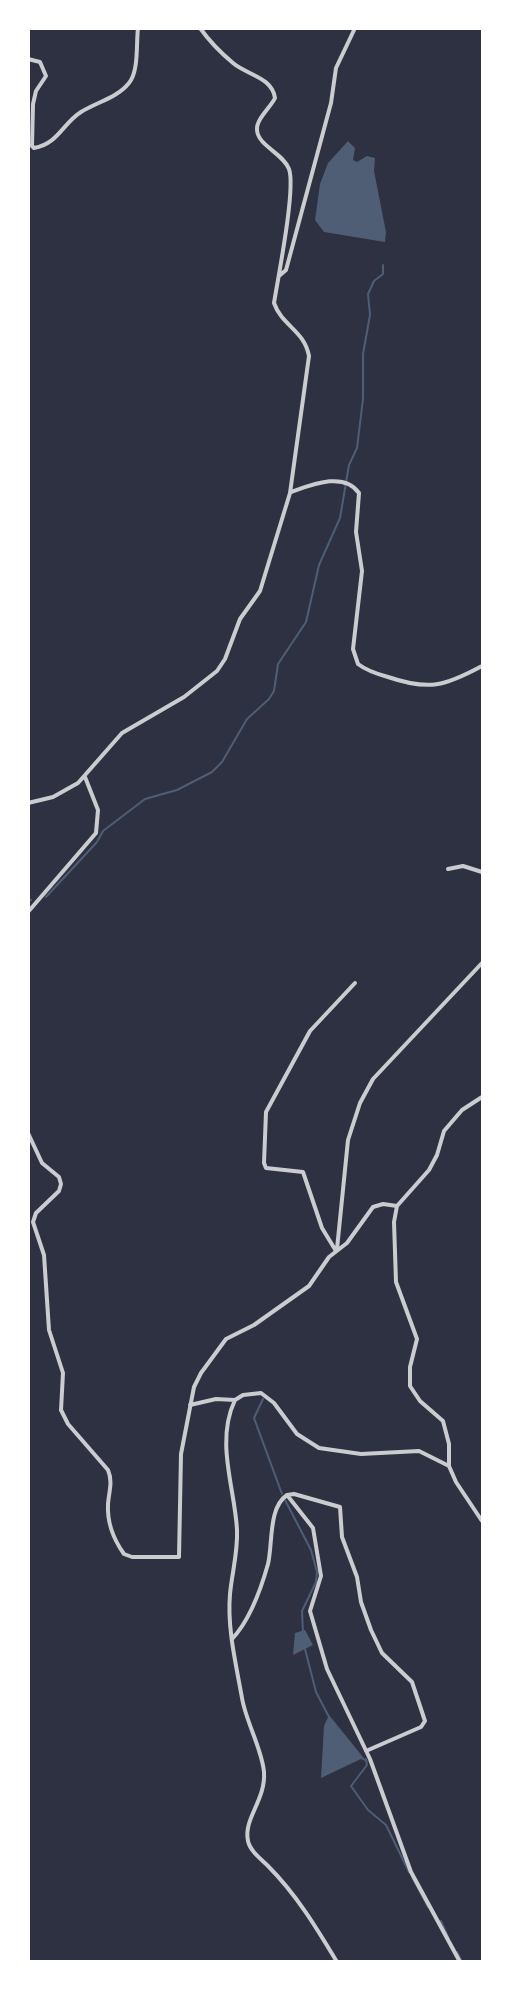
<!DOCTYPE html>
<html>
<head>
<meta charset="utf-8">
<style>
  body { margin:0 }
  #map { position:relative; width:511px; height:1990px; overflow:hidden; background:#2d3142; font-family:Overpass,sans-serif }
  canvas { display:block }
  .frame { position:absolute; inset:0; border:30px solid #fff; pointer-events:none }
</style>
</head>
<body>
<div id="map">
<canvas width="511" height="1990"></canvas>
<div class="frame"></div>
</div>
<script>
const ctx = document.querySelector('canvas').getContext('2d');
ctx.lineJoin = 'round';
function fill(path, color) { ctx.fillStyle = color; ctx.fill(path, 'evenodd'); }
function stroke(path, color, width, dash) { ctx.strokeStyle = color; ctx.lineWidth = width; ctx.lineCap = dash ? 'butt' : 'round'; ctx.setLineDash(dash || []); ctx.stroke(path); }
fill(new Path2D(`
  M348 141 355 148 353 160 357 162 367 156 375 158 374 171 386 232 385 242 324 232 315 220 320 184 328 163Z
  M305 1630 313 1645 293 1655 295 1633Z
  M329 1715 367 1762 361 1759 321 1778 324 1726Z`), '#4f5d75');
stroke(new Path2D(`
  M46 897 97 842 103 831 145 799 177 790 212 772 222 762 247 719 269 699 274 691 278 664 306 622 319 565 340 518 349 465 357 448 363 399V354L370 315 368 294 374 281 383 274V265
  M28 901 31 900
  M263 1399 254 1418 282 1494
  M285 1500 311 1550 317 1572 316 1582 302 1611 303 1633
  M305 1649 316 1692 329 1717
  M366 1759 367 1765 351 1786 368 1810 386 1825 409 1872
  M412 1877 428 1907
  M441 1921 448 1937
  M457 1952 462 1962`), '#4f5d75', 2);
stroke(new Path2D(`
  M28 59 40 62 46 76 36 91 33 104 32 146 34 148C58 144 63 123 81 112 97 102 117 98 129 83 139 71 136 44 138 28
  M279 276 286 270 331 103 336 68 355 28
  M291 492C311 485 344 471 359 493L356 532 362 571 353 649 358 664C367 671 377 674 388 677 429 691 445 686 482 666
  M28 803 53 797 78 783 122 733 184 697 217 671 225 659 240 619 260 591 290 493 309 356C304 330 282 326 274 303 278 278 296 188 289 169 283 153 258 146 257 130 256 119 271 107 275 98 272 77 247 75 233 63 221 53 210 42 200 28
  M448 869 463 866 482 872
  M28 912 96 833 98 810 85 777
  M482 1097 462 1110 444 1131 437 1155 429 1170 397 1206 394 1222 396 1282 417 1339 410 1367V1386L420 1401 443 1421 449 1444V1466L456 1482 482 1521
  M28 1133 42 1163 59 1177 61 1184 59 1191 36 1213 33 1222 44 1255 49 1330 63 1373 61 1410 68 1424 108 1470C113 1482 109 1491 108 1504 107 1522 114 1540 124 1554L132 1557H179L181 1454 194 1387 201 1373 226 1339 254 1325 309 1286 329 1257 347 1243 373 1207 383 1204 397 1206
  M337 1249 348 1140 360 1103 373 1079 482 963
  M336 1251 322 1228 303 1172 266 1168 264 1163 266 1112 310 1031 355 983
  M235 1400C215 1442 235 1488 237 1530 238 1552 232 1573 230 1594 227 1628 236 1664 242 1698 246 1722 262 1749 264 1772 266 1800 243 1819 248 1841 250 1851 261 1859 268 1866 296 1894 316 1927 337 1962
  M190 1405 216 1399 235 1400 243 1395 261 1393 274 1403 297 1434 319 1448 361 1454 419 1451 449 1466
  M287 1495 294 1494 340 1507 342 1537 357 1577 361 1602 371 1630 382 1653 412 1682 425 1721 421 1727 366 1751
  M232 1639C250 1620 261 1589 268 1564 273 1543 268 1508 287 1495L313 1528 321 1576 310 1611 327 1669 370 1759 411 1872 460 1962`), '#caccd0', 4);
</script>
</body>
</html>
